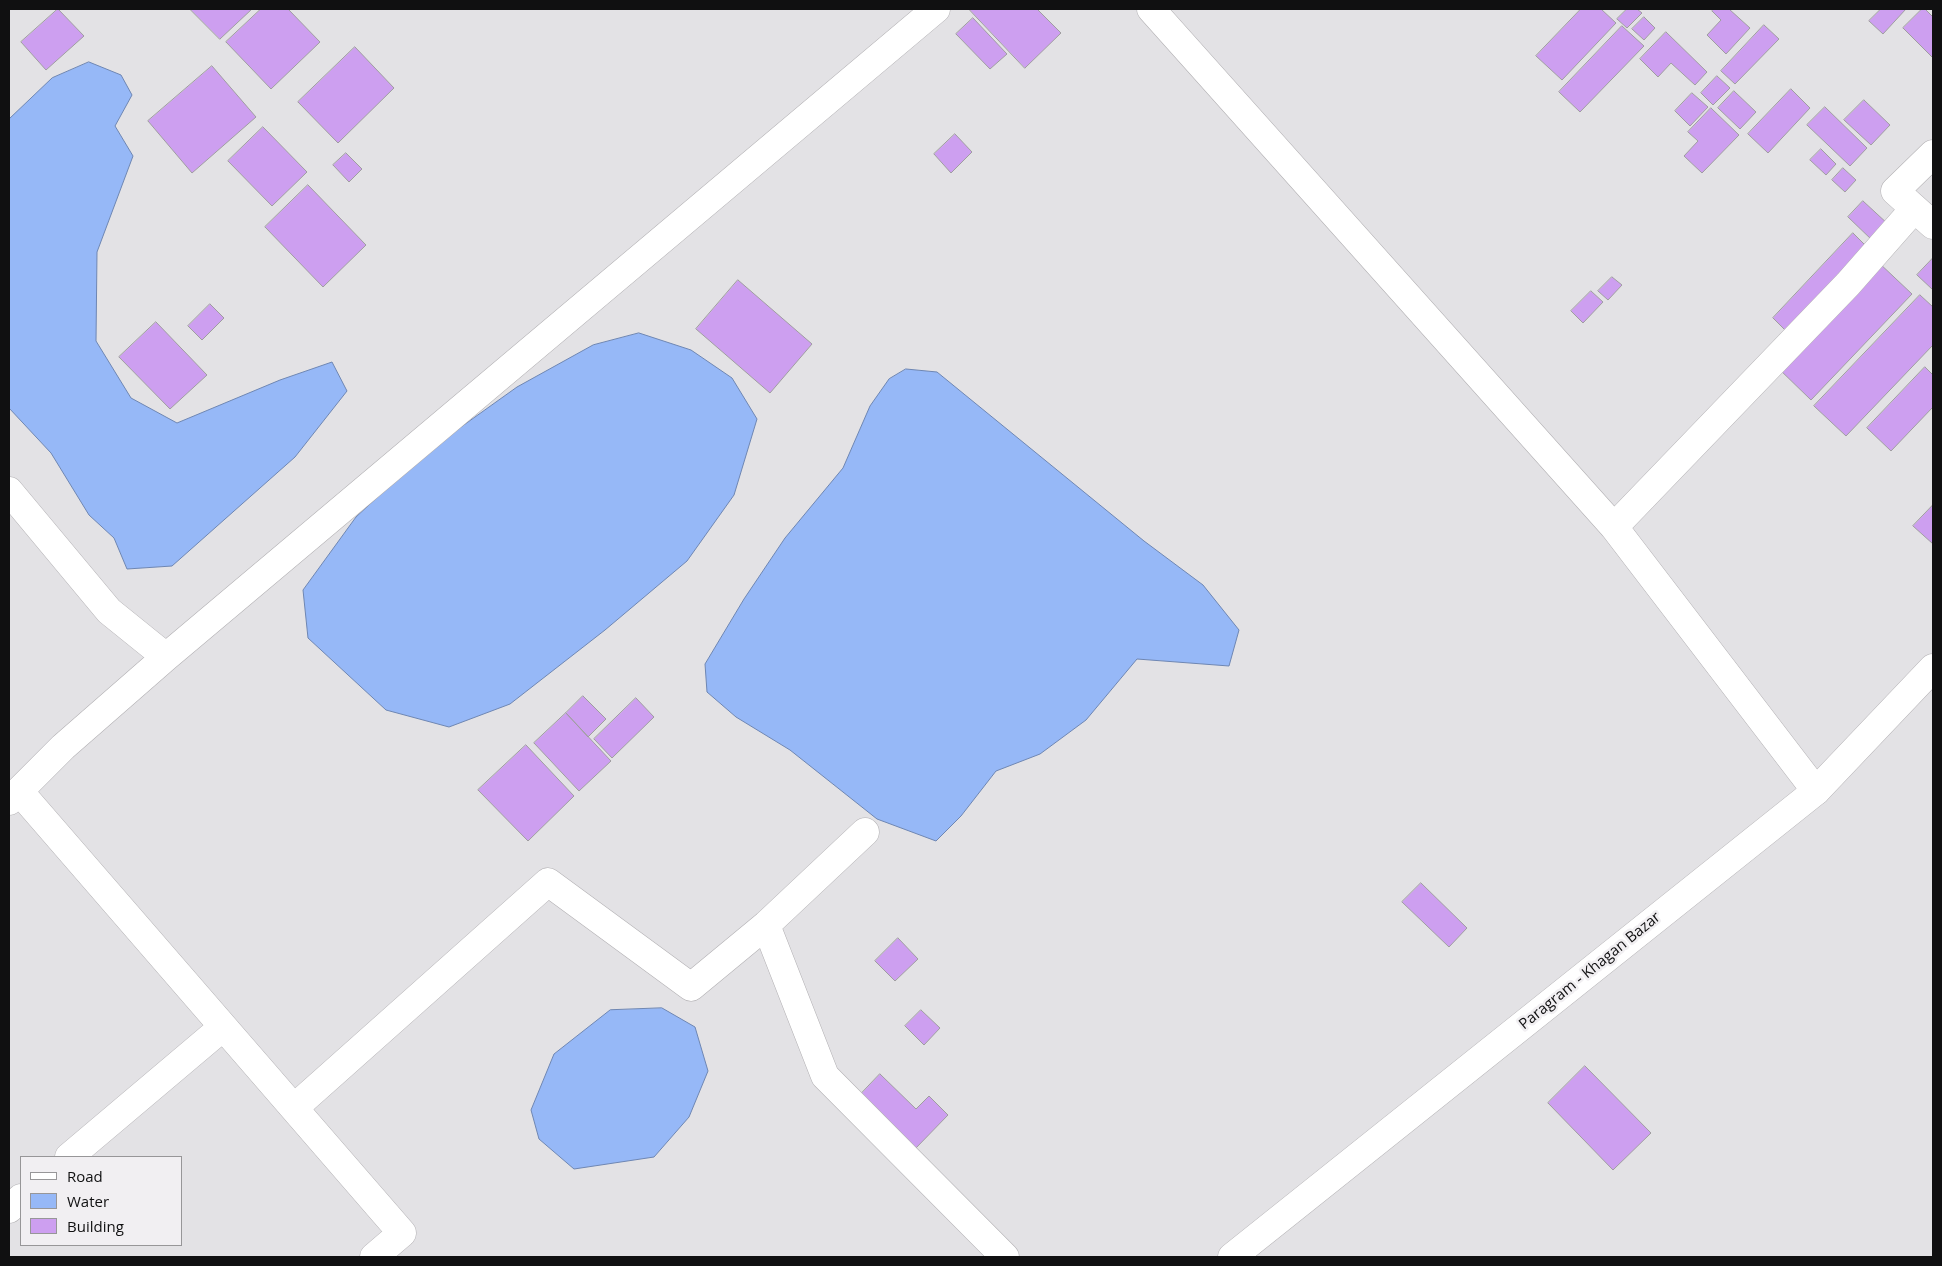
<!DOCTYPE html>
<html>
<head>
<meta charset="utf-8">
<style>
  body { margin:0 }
  #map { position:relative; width:1942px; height:1266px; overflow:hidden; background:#e3e2e5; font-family:"Open Sans",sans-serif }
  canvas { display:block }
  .frame { position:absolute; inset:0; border:10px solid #101011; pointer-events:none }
  .legend { position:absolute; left:20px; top:1156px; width:162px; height:90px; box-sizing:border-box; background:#f1eff2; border:1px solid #979698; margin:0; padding:6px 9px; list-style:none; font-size:15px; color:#101011 }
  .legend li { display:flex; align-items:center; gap:10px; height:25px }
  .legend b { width:25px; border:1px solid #979698 }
</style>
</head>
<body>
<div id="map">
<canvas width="1942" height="1266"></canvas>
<div class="frame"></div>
<ul class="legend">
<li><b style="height:6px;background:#fff"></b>Road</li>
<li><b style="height:14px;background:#96b8f7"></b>Water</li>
<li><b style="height:14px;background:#cd9ff0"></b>Building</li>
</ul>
</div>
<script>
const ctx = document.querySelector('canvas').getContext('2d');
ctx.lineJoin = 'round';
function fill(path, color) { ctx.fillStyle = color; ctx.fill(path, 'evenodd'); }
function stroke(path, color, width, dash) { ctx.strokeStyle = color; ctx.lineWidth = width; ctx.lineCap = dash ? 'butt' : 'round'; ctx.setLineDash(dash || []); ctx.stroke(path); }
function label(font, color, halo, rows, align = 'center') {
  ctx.font = font + ' "Open Sans",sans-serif'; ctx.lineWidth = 5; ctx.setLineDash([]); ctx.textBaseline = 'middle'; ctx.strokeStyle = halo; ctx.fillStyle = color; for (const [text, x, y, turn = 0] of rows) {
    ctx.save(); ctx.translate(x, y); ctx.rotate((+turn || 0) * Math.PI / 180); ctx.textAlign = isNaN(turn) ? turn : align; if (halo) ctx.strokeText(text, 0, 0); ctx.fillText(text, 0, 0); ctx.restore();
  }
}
const water = new Path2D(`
  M89 62 121 75 132 95 115 126 133 156 97 252 96 341 131 398 177 423 280 380 332 362 347 391 295 457 172 566 127 569 114 538 89 515 51 453 9 408V119L52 78Z
  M639 333 691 350 732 378 757 419 734 495 687 561 605 630 510 704 449 727 386 710 308 638 303 590 356 517 426 452 517 387 593 345Z
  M906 369 937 372 1144 541 1203 585 1239 630 1229 666 1137 659 1086 720 1040 754 996 771 961 816 936 841 877 819 790 750 736 717 707 692 705 664 744 599 785 538 843 468 870 406 889 379Z
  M662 1008 695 1027 708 1071 689 1117 654 1157 574 1169 539 1139 531 1110 554 1054 610 1010Z`);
fill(water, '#96b8f7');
stroke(water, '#6e86b2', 1);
const building = new Path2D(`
  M58 9 84 36 46 70 21 42Z
  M190 9H252L220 39Z
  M261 9H288L320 42 271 89 226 42Z
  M969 9H1037L1061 33 1025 68Z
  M1581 9H1601L1616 23 1562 80 1536 56Z
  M1627 9H1637L1642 13 1627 28 1617 19Z
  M1714 9H1729L1750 28 1726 54 1707 35 1721 20 1712 11Z
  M1881 9H1906L1883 34 1869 21Z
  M1922 9H1925L1933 17V58L1903 28Z
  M1644 17 1655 28 1644 40 1632 29Z
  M973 18 1007 54 990 69 956 34Z
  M1764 25 1779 39 1735 84 1721 71Z
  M1622 26 1644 46 1580 112 1559 92Z
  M1666 32 1707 72 1695 85 1671 63 1658 77 1640 59Z
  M355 47 394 88 338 143 298 102Z
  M212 66 256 117 192 173 148 121Z
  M1717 76 1730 88 1713 105 1701 93Z
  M1791 89 1810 108 1768 153 1748 134Z
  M1734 91 1756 112 1740 129 1718 108Z
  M1692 93 1708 107 1690 126 1675 111Z
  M1864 100 1890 125 1871 145 1844 120Z
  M1825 107 1867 148 1850 166 1807 125Z
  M1711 108 1739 135 1702 173 1684 156 1698 141 1688 132Z
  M263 127 307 172 272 206 228 161Z
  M955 134 972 152 951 173 934 154Z
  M1821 149 1836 164 1826 175 1810 160Z
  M346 153 362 169 349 182 333 165Z
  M1843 168 1856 180 1845 192 1832 180Z
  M308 185 366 245 323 287 265 227Z
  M1863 201 1889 225 1873 241 1848 217Z
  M1853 233 1873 253 1792 337 1773 318Z
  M1933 258V290L1917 275Z
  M1877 261 1912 294 1811 400 1776 366Z
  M1612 277 1622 285 1608 300 1598 291Z
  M738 280 812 344 770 393 696 329Z
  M1591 291 1603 302 1583 323 1571 311Z
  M1920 295 1933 307V345L1846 436 1814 406Z
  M210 304 224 318 202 340 188 326Z
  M156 322 207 375 170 409 119 357Z
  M1925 367 1933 375V407L1891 451 1867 428Z
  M1933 505V544L1913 526Z
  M583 696 606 719 588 737 566 713Z
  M636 698 654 717 612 758 594 739Z
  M566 713 611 761 579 791 534 743Z
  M526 745 574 796 528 841 478 790Z
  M1421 883 1467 928 1449 947 1402 902Z
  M898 938 918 959 895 981 875 961Z
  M921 1010 940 1028 924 1045 905 1026Z
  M1585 1066 1651 1133 1613 1170 1548 1103Z
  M880 1074 916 1109 929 1096 948 1115 915 1149 860 1095Z`);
fill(building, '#cd9ff0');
stroke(building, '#9f9da0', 1);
const minor = new Path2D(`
  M1151 9 1614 527 1816 791
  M1933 154 1895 191 1933 225
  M9 491 109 611 166 657
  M1614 527 1848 284 1914 209
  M19 791 402 1233 374 1257
  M9 801 63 747 166 657 936 9
  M766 925 825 1076 1005 1257
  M294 1108 548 882 691 987 766 925 865 832
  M69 1157 223 1027
  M9 1209 21 1198`);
const tertiary = new Path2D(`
  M1232 1257 1816 791 1933 668`);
stroke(minor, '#b2b0b3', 29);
stroke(tertiary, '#b2b0b3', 29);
stroke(minor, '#fff', 28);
stroke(tertiary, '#fff', 28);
label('15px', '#101011', '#f1eff2', [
  ["Paragram - Khagan Bazar",1590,971,-39]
]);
</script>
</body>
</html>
